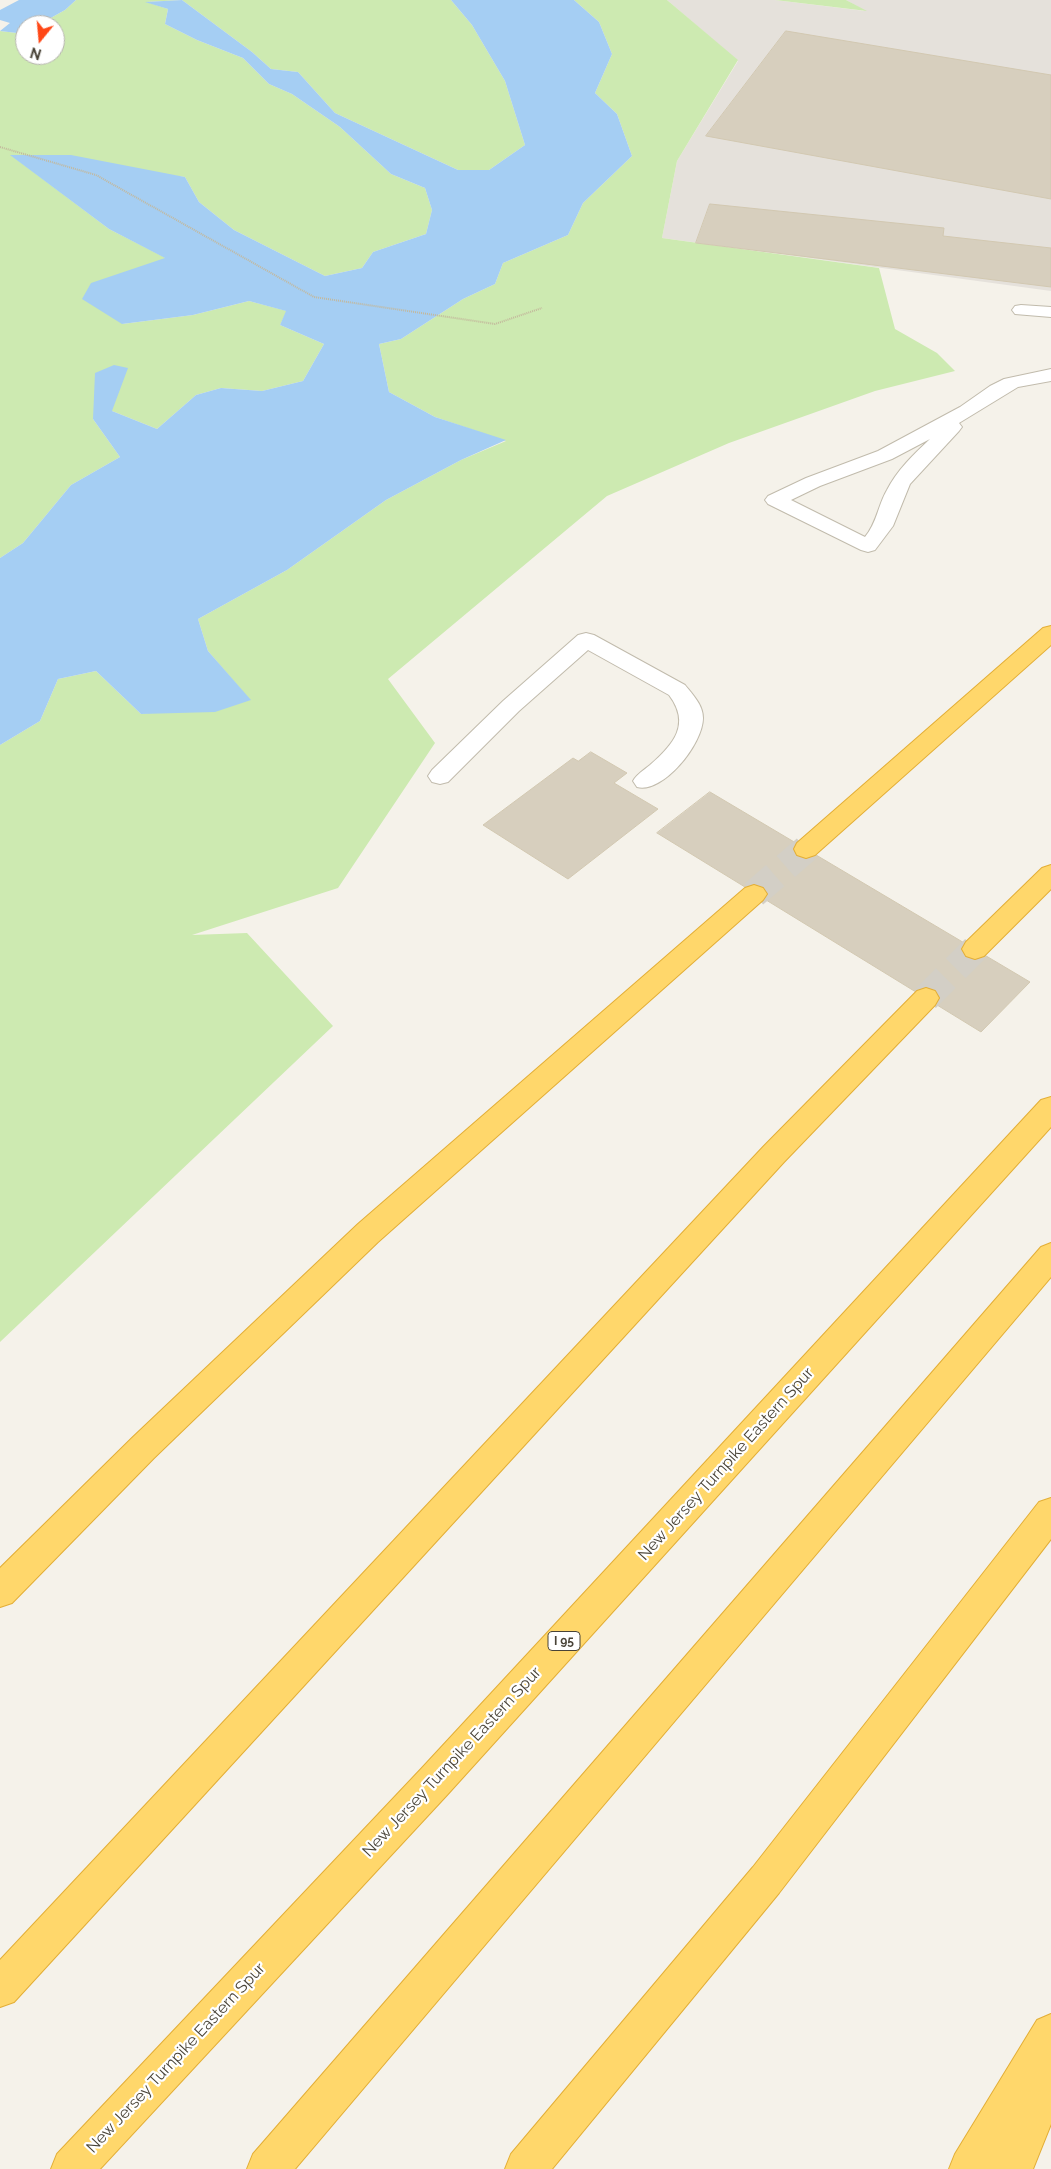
<!DOCTYPE html>
<html>
<head>
<meta charset="utf-8">
<style>
  body { margin:0 }
  #map { position:relative; width:1051px; height:2169px; overflow:hidden; background:#f5f2ea; font-family:Raleway,sans-serif }
  canvas { display:block }
  .north { position:absolute; left:15px; top:15px; width:50px; height:50px; box-sizing:border-box; background:#fff; border:1px solid #b6b4af; border-radius:50%; rotate:197deg; font-size:14px; font-weight:700; line-height:20px; text-align:center; color:#494337 }
  .north::after { content:''; display:block; margin:auto; width:18px; height:22px; background:#ff4817; clip-path:polygon(50% 0,100% 100%,50% 72%,0 100%) }
</style>
</head>
<body>
<div id="map">
<canvas width="1051" height="2169"></canvas>
<div class="north">N</div>
</div>
<script>
const ctx = document.querySelector('canvas').getContext('2d');
ctx.lineJoin = 'round';
function fill(path, color) { ctx.fillStyle = color; ctx.fill(path, 'evenodd'); }
function stroke(path, color, width, dash) { ctx.strokeStyle = color; ctx.lineWidth = width; ctx.lineCap = dash ? 'butt' : 'round'; ctx.setLineDash(dash || []); ctx.stroke(path); }
function label(font, color, halo, rows, align = 'center') {
  ctx.font = font + ' Raleway,sans-serif'; ctx.lineWidth = 4.5; ctx.setLineDash([]); ctx.textBaseline = 'middle'; ctx.strokeStyle = halo; ctx.fillStyle = color; for (const [text, x, y, turn = 0] of rows) {
    ctx.save(); ctx.translate(x, y); ctx.rotate((+turn || 0) * Math.PI / 180); ctx.textAlign = isNaN(turn) ? turn : align; if (halo) ctx.strokeText(text, 0, 0); ctx.fillText(text, 0, 0); ctx.restore();
  }
}
fill(new Path2D(`
  M667 0H775L865 11 846 0H1051V291L662 238 677 161 738 61Z`), '#e5e1db');
fill(new Path2D(`
  M76 0H451L472 25 505 81 525 145 489 170H458L335 113 298 72 271 69 252 52 182 0 147 2 168 9 165 24 197 40 243 58 269 84 292 94 340 127 391 174 425 188 432 210 426 234 373 252 362 268 325 276 234 230 199 202 185 177 11 155 109 229 166 258 122 324 193 315 249 301 287 311 280 325 324 344 303 381 262 391 221 388 196 395 157 429 112 411 93 419 120 457 71 485 23 543 0 558V31L17 33 25 31V55H55V25H38L65 10Z
  M574 0H667L738 60 677 161 662 238 879 268 895 329 937 353 955 371 875 391 729 443 607 496 388 679 435 743 338 888 192 935 247 933 333 1026 0 1342V745L40 721 58 679 96 671 141 714 250 700 208 651 198 619 287 570 386 500 461 460 506 441 435 417 389 392 379 344 401 339 463 299 495 284 503 263 568 235 583 203 632 156 617 114 595 93 612 54 599 22Z
  M775 0H846L867 11Z`), '#cdeab1');
fill(new Path2D(`
  M19 0H76L65 10 38 25H25V31L17 33 0 31 10 23 0 20V10Z
  M182 0 252 52 271 69 298 72 335 113 458 170H489L525 145 505 81 472 25 451 0H574L599 22 612 54 595 93 617 114 632 156 583 203 568 235 503 263 495 284 463 299 401 339 379 344 389 392 435 417 506 440 461 460 386 500 287 570 198 619 208 651 251 700 215 712 141 714 96 671 58 679 40 721 0 745V558L23 543 71 485 120 457 93 419 95 373 114 365 128 368 112 411 157 429 196 395 221 388 262 391 303 381 324 344 280 325 286 311 249 301 193 315 122 324 82 299 91 283 165 258 109 229 10 155H71L185 177 199 202 234 230 325 276 362 268 373 252 426 234 432 210 425 188 391 174 340 127 292 94 269 84 243 58 197 40 165 24 168 9 145 2Z`), '#a5cef3');
const building = new Path2D(`
  M786 31 1051 75V199L706 136Z
  M710 204 944 228 943 236 1051 248V287L696 243Z
  M591 752 627 773 614 783 658 809 568 879 483 825 573 758 578 761Z
  M710 792 1030 982 981 1032 657 833Z`);
fill(building, '#d7cfbe');
stroke(building, '#d2c8b1', 1);
stroke(new Path2D(`
  M754 894 806 849
  M926 998 975 949`), '#d3cfc6', 28, [28, 14]);
const lane = new Path2D(`
  M1021 305 1051 307V317L1015 314 1012 310 1015 306Z
  M1051 369V381L1018 387 959 423 962 427 959 431 910 484 893 526 875 550 868 552 861 550 768 504 765 500 768 496 806 478 878 451 960 407 990 386 1004 379ZM930 439C914 454 897 470 887 490 878 505 877 523 865 537L791 500 820 486 892 459Z
  M586 633 594 635 685 685C693 695 703 705 703 718 703 744 663 794 637 787L633 781C637 774 644 770 650 765 674 744 691 724 669 695L588 650 519 711 448 782 440 784 432 782 428 776 432 770 503 701 578 635Z`);
const highway = new Path2D(`
  M1051 626V645L815 855 806 858 797 855 794 849 797 843 1043 628Z
  M1051 865V889L984 956 975 959 966 956 962 949 966 942 1042 868Z
  M754 885 763 888 767 894 763 900 378 1242 154 1458 12 1603 0 1607V1568L132 1438 358 1224 745 888Z
  M926 988 935 991 939 998 935 1005 784 1162 14 2002 0 2007V1960L764 1146 917 991Z
  M1051 1097V1127L447 1795 100 2169H51L57 2154 421 1769 1041 1100Z
  M1051 1243V1277L295 2169H247L253 2154 1041 1247Z
  M1051 1498V1539L779 1893 552 2169H505L511 2154 753 1867 1039 1502Z
  M1051 2014V2124L1033 2169H949L955 2154 1037 2020Z`);
stroke(lane, '#c1bbac', 2);
stroke(highway, '#e3ae36', 2);
stroke(new Path2D(`
  M0 147 96 175 314 297 495 324 542 308`), '#c3b89c', 2, [1, 1]);
fill(lane, '#fff');
fill(highway, '#ffd76b');
for (const [x, y, w] of [
  [564,1641,32]
]) { const box = new Path2D(); box.roundRect(x - w / 2, y - 9.5, w, 19, 4); ctx.fillStyle = '#fff'; ctx.fill(box); stroke(box, '#494337', 1); }
label('bold 12px', '#494337', null, [
  ["I 95",564,1641]
]);
label('16px', '#494337', '#fff', [
  ["New Jersey Turnpike Eastern Spur",726,1464,-48],
  ["New Jersey Turnpike Eastern Spur",452,1762,-47],
  ["New Jersey Turnpike Eastern Spur",176,2058,-47]
]);
</script>
</body>
</html>
